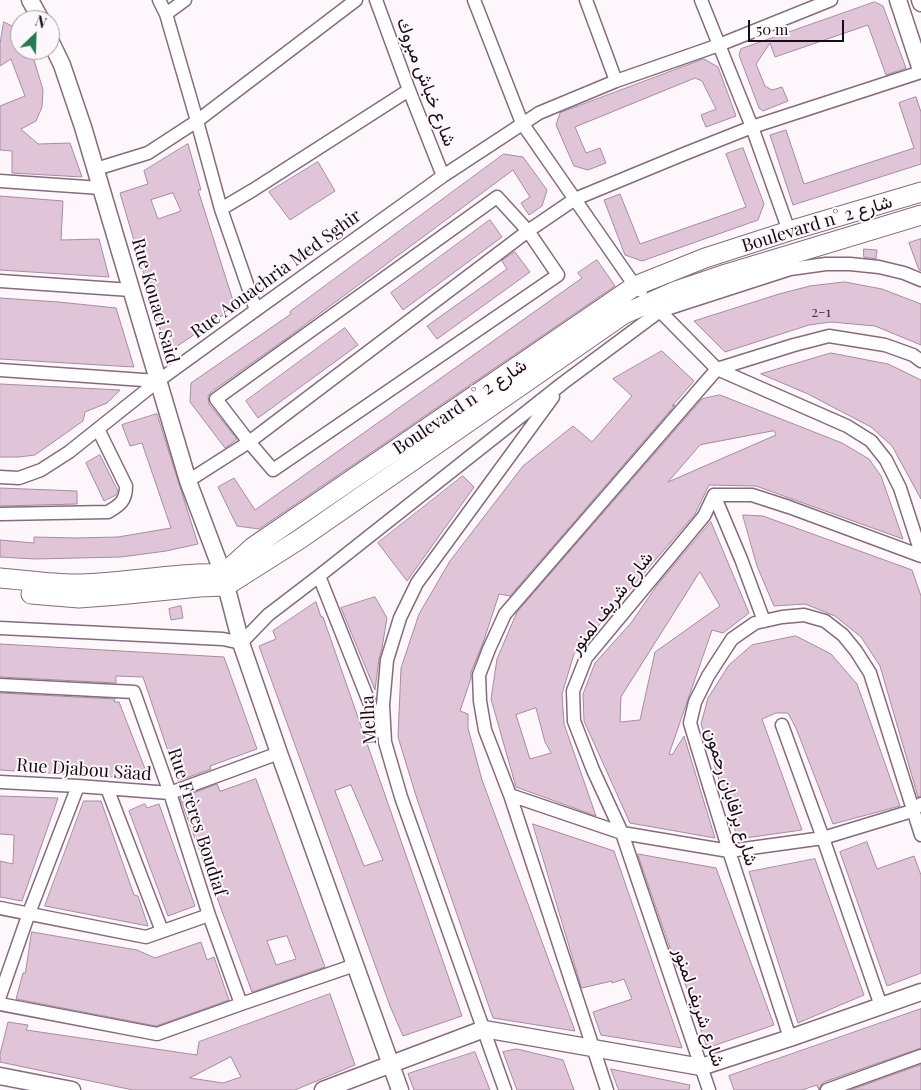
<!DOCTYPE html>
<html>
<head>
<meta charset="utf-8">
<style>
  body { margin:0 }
  #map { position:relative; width:921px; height:1090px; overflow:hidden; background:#fdf7fb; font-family:"Playfair Display",serif }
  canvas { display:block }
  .north { position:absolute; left:10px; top:10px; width:50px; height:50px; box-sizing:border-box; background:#fdf7fb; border:1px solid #a1999f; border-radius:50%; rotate:24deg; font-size:14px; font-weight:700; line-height:20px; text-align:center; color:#170d14 }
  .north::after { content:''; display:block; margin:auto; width:18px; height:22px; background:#227a4e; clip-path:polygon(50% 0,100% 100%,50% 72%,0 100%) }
  .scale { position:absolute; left:748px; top:20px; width:96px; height:22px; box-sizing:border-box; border:2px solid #170d14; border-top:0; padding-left:6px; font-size:15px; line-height:18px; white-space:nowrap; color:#170d14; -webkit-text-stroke:4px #fdf7fb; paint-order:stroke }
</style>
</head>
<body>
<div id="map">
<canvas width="921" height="1090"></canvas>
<div class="north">N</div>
<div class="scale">50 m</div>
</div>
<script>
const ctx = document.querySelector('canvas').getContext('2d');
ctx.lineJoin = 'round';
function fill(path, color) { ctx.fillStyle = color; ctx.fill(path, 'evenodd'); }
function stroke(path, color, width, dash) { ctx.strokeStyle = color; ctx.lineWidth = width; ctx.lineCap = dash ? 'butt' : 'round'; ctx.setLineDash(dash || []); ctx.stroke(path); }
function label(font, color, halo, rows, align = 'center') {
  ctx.font = font + ' "Playfair Display",Vazirmatn,serif'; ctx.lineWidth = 4; ctx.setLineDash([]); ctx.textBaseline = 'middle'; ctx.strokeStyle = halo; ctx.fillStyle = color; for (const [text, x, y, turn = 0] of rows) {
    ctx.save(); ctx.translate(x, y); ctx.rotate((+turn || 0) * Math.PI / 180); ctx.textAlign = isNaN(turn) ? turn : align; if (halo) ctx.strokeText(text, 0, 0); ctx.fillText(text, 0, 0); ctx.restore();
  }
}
const building = new Path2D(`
  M875 2 883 6 906 68 886 75 868 25 775 57 770 43 756 64 765 86 772 90 782 87 788 101 763 111 759 108 739 55 741 49Z
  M4 22 20 30V50H31L43 90 42 107 36 121 21 129 38 144 70 143 82 177 12 173V151L0 150V106L25 96 11 59 0 66V44Z
  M704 59 718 67 736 116 706 127 701 115 716 109 702 81 695 78 575 127 586 153 600 148 606 163 588 170 574 166 556 125 560 113Z
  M916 97 921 112V164L793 205 770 135 786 130 804 184 914 148 899 103Z
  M188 144 201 190H198L235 307 167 353 120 193 148 184 144 171ZM173 193 181 211 158 219 151 200Z
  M743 148 764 204 758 220 642 261 625 255 604 200 620 194 640 244 746 207 726 154Z
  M504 154 523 157 547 190 542 206 529 215 521 203 530 197 513 170 287 338 211 392 208 396 209 404 237 439 225 448 190 402 191 383 291 314 290 312Z
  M318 162 335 191 290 220 269 192Z
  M0 196 63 201 61 240 99 239 109 277 0 270Z
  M490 220 502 237 403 310 391 293Z
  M921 239V271L919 270 909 243Z
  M864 249 877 250 876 259 864 257Z
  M515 252 530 272 437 339 427 326 507 269 502 261Z
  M597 260 615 286 259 529 237 526 218 487 234 478 255 510 582 278 578 273Z
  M845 282 882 289 921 304V345L875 326 831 322 809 325 725 352 694 321 779 294 810 286Z
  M0 298 59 302 116 308 134 367 0 359Z
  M345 328 358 345 258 418 246 401Z
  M662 351 694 381 672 406 675 405 510 596 499 594 483 643 471 672V678L460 711 468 714V728L482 780 575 1031 493 1018 417 799 398 737 401 668 419 614 450 561 523 466 573 426 592 442 632 396 613 379Z
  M831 353 888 364 921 380V499L892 446 871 427 808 394 761 374Z
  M0 384 120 390 107 403 85 412 83 421 35 455 19 457H0Z
  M720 395 842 443 869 459 881 476 903 539 756 486 709 485 695 514 574 654 562 694 564 724 596 816 516 787 491 699 497 659 517 612 702 399ZM774 431 776 435 668 482 700 445ZM536 708 545 742 551 753 530 759 516 715Z
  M157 414 198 544 166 551 121 557 35 559 0 557V540L34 543V537L75 538 118 537 171 528 142 443 130 446 122 425Z
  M100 455 118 491 116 495 104 501 86 463Z
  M463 476 474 487 407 581 378 543Z
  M0 488 77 491V504L0 506Z
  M743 515 763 516 912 570 921 596V796L918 797 880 666 861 637 835 616 805 604 774 606 757 566Z
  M711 522 749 613 723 633 712 630 669 754 672 755 684 736 715 838 630 823 584 721 583 694 595 663 631 623 658 584ZM700 572 720 606 655 652 640 720 620 722 621 697Z
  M375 597 387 618 382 648 379 659 375 690 341 608Z
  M316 602 321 617H323L462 1016 403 1036 390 1006 259 646 276 639 273 631ZM351 785 383 860 364 866 335 791Z
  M181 606 183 618 171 620 169 609Z
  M796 636 831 654 857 684 900 806 833 824 796 728 788 713H776L762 719 802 830 738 839 701 724 708 698 729 665 752 645Z
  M0 644 224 657 257 749 210 766 211 769 178 781 143 677 116 676V683L0 677Z
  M0 693 115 699 114 702H119L149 779 0 770Z
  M256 779 325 967 252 992 180 798 217 784 220 791ZM287 936 296 959 276 965 267 941Z
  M0 796 58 798 22 901 0 897V861L13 864 14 835 0 834Z
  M84 801H101L134 895 138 896 148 926 45 906Z
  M145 804 147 808 159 804 195 906 168 916 129 811Z
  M533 824 614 851 682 1048 601 1035 593 1012 632 999 624 979 612 983V981L582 988Z
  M867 842 877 869 914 856 921 875V973L887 986 840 852Z
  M638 854 716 868 774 1025 707 1048 679 966 677 967Z
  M815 859 864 995 798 1023 749 872Z
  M32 932 137 950 155 958 201 942 207 960 214 957 229 1000 156 1026 16 999 23 973H25Z
  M330 994 355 1065 295 1090H133L0 1062V1054L8 1022 28 1025 26 1030 197 1055 199 1042ZM231 1057 241 1077 223 1083 190 1078Z
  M921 1009V1048L824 1082 821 1085 819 1090 817 1085 802 1090H734L729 1076Z
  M517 1049 563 1060 574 1090H517L503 1052Z
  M475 1052 490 1090H414L408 1074Z
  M921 1065V1090H851Z
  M611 1069 690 1085 689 1090H619Z`);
fill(building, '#e0c5d8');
stroke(building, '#a68c9e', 1);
const minor = new Path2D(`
  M159 0 166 14 197 121 221 209 256 310
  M376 0 409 90 443 176
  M474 0 522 123 635 286 641 291
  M586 0 616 81
  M701 0 752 127 789 231
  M166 14 185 0
  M96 169 148 153 197 121 356 0
  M0 181 101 188
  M497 197 528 231 558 275 273 470 249 442 216 399Z
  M221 209 253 190 409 90
  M0 281 131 290
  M655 306 717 369 847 426 871 441 886 460 900 488 921 553
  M0 370 158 381
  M0 477 19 478 41 470 69 452 158 381 256 310 443 176 539 113 616 81 719 45 831 0
  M188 481 249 442 528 231 575 199 684 154 752 127 921 72
  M714 495 741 559 764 621
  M0 514 108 512C120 505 126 501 126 486L98 429
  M319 576 381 732
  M0 628 223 639 241 643 268 615 319 576 563 383 660 311 790 269 826 264H850L879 267 904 273 921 280
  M0 685 134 692 170 793 209 915 241 1004 157 1034 0 1004
  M782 725 823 838 881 1006
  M0 782 78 786 170 793 279 753
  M107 788 162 931
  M510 795 622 833 729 851 823 838 912 811 921 804
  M0 908 146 937 209 915
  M0 996 29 913 78 786
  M241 1004 355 965
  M790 1038 729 851 690 723 695 702 708 676 732 639 755 623 782 617 804 615 825 621 843 635 856 651 870 673 921 835
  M505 1090 401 797 385 742 383 705 387 660 400 618 417 583 553 397
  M607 1090 510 795 485 730 480 701 479 675 489 649 505 614 717 369 794 345 829 336 885 345 913 355 921 361
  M709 1090 622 833 593 770 574 721 573 691 586 658 704 516 714 495H752L789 507 921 556
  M827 1090 921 1056`);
const tertiary = new Path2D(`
  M30 0 41 20
  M898 0 921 70
  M920 0 921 3
  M50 40 62 65 83 127 188 481 223 574 241 643 279 753 400 1090
  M0 1076 72 1090
  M323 1090 484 1029 701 1067 790 1038 921 992`);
const secondary = new Path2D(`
  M0 578C26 580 55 585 81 584 128 583 175 572 223 574L253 547 635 286 705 258 789 231 921 192
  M31 594 79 598 118 595 199 587 226 586 300 539 624 314 676 291 726 274 921 215`);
stroke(minor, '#846b7d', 15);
stroke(tertiary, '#846b7d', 19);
stroke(secondary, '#846b7d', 21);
stroke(minor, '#fff', 12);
stroke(tertiary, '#fff', 16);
stroke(secondary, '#fff', 19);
label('15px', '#493b45', null, [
  ["2-1",821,312]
]);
label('18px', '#170d14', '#fdf7fb', [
  ["شارع خباش مبروك",426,82,69],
  ["Boulevard n° شارع 2",817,224,-17],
  ["Rue Aouachria Med Sghir",276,274,-36],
  ["Rue Kouaci Said",155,301,74],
  ["Boulevard n° شارع 2",460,407,-34],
  ["شارع شريف لمنور",611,603,-52],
  ["Melha",369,720,-93],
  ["Rue Djabou Säad",84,770,4],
  ["شارع برافابان رحمون",731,797,73],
  ["Rue Frères Boudiaf",197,822,72],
  ["شارع شريف لمنور",699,1007,71]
]);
</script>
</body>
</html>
